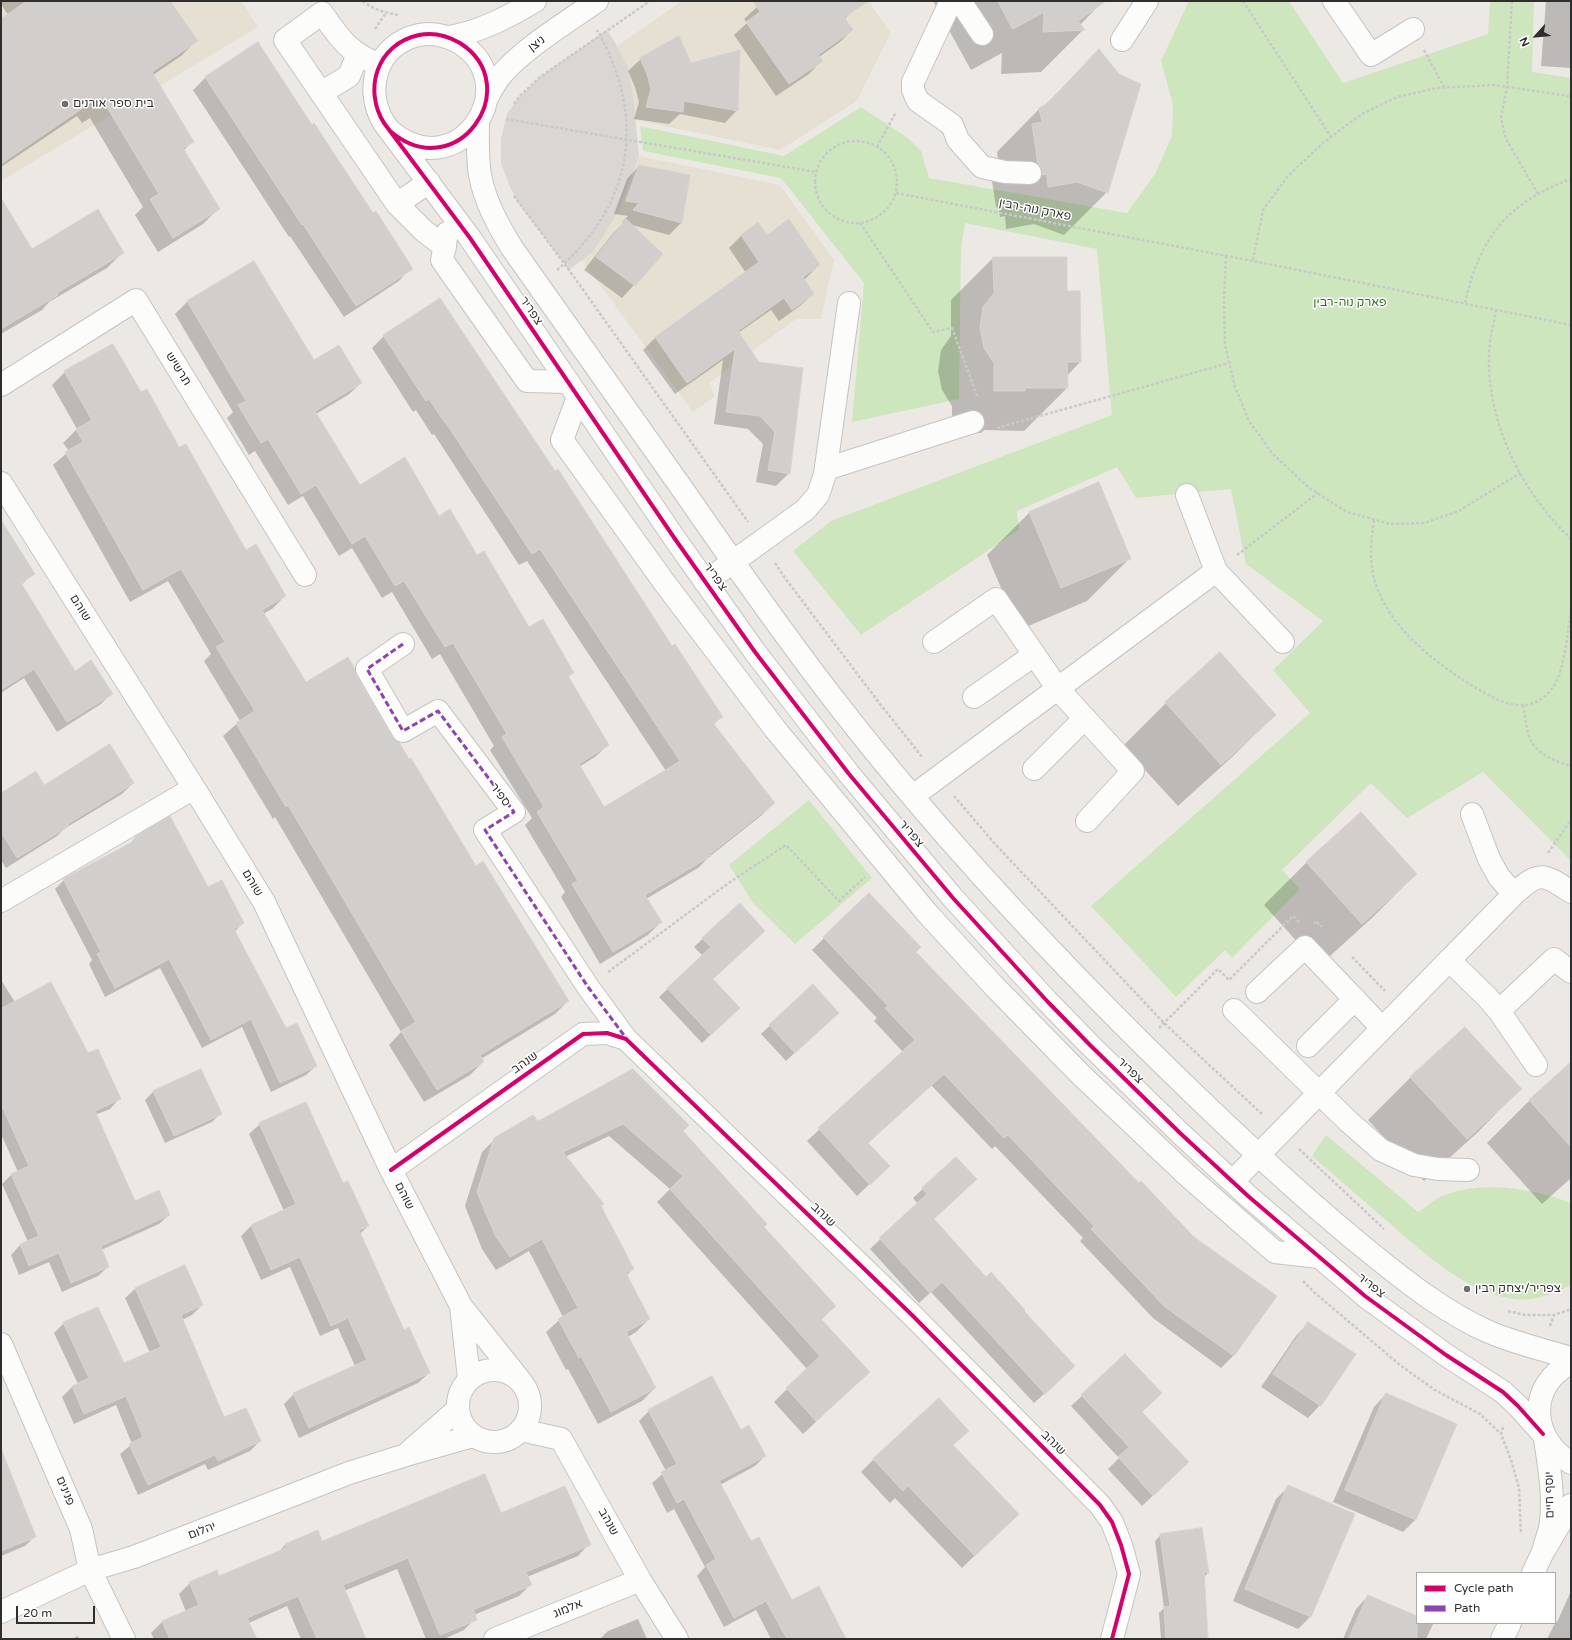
<!DOCTYPE html>
<html>
<head>
<meta charset="utf-8">
<style>
  body { margin:0 }
  #map { position:relative; width:1572px; height:1640px; overflow:hidden; background:#ece8e4; font-family:"Varela Round",sans-serif }
  canvas { display:block }
  .frame { position:absolute; inset:0; border:2px solid #2e2e2e; pointer-events:none }
  .legend { position:absolute; left:1416px; top:1572px; width:140px; height:52px; box-sizing:border-box; background:#fff; border:1px solid #ababab; margin:0; padding:5px 7px; list-style:none; font-size:12px; color:#2e2e2e }
  .legend li { display:flex; align-items:center; gap:8px; height:20px }
  .legend b { width:20px; border:1px solid #ababab }
  .north { position:absolute; left:1516px; top:16px; width:40px; height:40px; -webkit-text-stroke:3px #fff; paint-order:stroke; rotate:243deg; font-size:11px; font-weight:700; line-height:16px; text-align:center; color:#2e2e2e }
  .north::after { content:''; display:block; margin:auto; width:14px; height:18px; background:#2e2e2e; clip-path:polygon(50% 0,100% 100%,50% 72%,0 100%) }
  .scale { position:absolute; left:16px; top:1606px; width:79px; height:18px; box-sizing:border-box; border:2px solid #2e2e2e; border-top:0; padding-left:5px; font-size:12px; line-height:14px; white-space:nowrap; color:#2e2e2e; -webkit-text-stroke:3px #fff; paint-order:stroke }
</style>
</head>
<body>
<div id="map">
<canvas width="1572" height="1640"></canvas>
<div class="frame"></div>
<ul class="legend">
<li><b style="height:5px;background:#d6006c"></b>Cycle path</li>
<li><b style="height:5px;background:#8e44ad"></b>Path</li>
</ul>
<div class="north">N</div>
<div class="scale">20 m</div>
</div>
<script>
const ctx = document.querySelector('canvas').getContext('2d');
ctx.lineJoin = 'round';
function fill(path, color) { ctx.fillStyle = color; ctx.fill(path, 'evenodd'); }
function stroke(path, color, width, dash) { ctx.strokeStyle = color; ctx.lineWidth = width; ctx.lineCap = dash ? 'butt' : 'round'; ctx.setLineDash(dash || []); ctx.stroke(path); }
function label(font, color, halo, rows, align = 'center') {
  ctx.font = font + ' "Varela Round","Noto Sans Hebrew",sans-serif'; ctx.lineWidth = 3; ctx.setLineDash([]); ctx.textBaseline = 'middle'; ctx.strokeStyle = halo; ctx.fillStyle = color; for (const [text, x, y, turn = 0] of rows) {
    ctx.save(); ctx.translate(x, y); ctx.rotate((+turn || 0) * Math.PI / 180); ctx.textAlign = isNaN(turn) ? turn : align; if (halo) ctx.strokeText(text, 0, 0); ctx.fillText(text, 0, 0); ctx.restore();
  }
}
fill(new Path2D(`
  M1 1H241L258 27 1 181Z
  M682 1H868L891 33 857 101 780 150 635 120 633 95 617 46Z
  M639 156 780 185 834 260 821 319H796L709 383 715 396 693 412 582 260 593 252 619 211Z`), '#e6e0d3');
fill(new Path2D(`
  M1189 1H1289L1343 83 1488 34 1490 1H1534L1532 72 1571 78V861L1483 772 1407 818 1371 783 1282 870 1300 889 1232 958 1225 950 1176 997 1091 906 1310 713 1273 670 1323 621 1246 564 1231 489 1136 498 1117 467 1017 511 1019 530 861 635 793 551 831 521 1112 415 1097 249 965 223 961 248 959 399 852 422 864 283 781 178 643 151 640 126 784 156 861 107 908 138 921 151 929 178 1127 213 1155 174 1172 136 1173 105 1161 61Z
  M809 800 872 878 795 944 753 903 729 865Z
  M1326 1135 1418 1212C1425 1208 1431 1202 1438 1198 1477 1179 1532 1188 1571 1203V1285C1553 1294 1533 1302 1513 1299 1463 1291 1425 1253 1388 1222 1363 1200 1337 1178 1312 1156Z`), '#cee6be');
fill(new Path2D(`
  M607 30 617 46 628 68 633 95 639 156 619 211 593 252 569 270 517 201 510 187 501 163V139L507 114 519 97 540 77Z`), '#dad6d2');
fill(new Path2D(`
  M1 1H169L196 41 181 56 153 75 192 142 183 151 218 209 203 224 158 252 135 215 143 207 90 118 82 123 77 116 1 167V20L8 15 1 4Z
  M765 1H846L853 11 844 19 852 30 840 42 819 57 821 61 809 74 776 96 734 35 747 23 744 19 757 7Z
  M933 1H1103L1080 25 1083 30 1041 72 1001 74 1002 53 971 70Z
  M1546 1H1571V68L1541 66Z
  M1099 51 1107 192 1064 235 1034 224 1006 229 1005 216 1000 217 999 210 996 207 990 168 998 160 997 152 1039 109 1044 106Z
  M641 59 690 64 737 110 725 123 680 114 669 124 634 119 639 102 635 87 628 71Z
  M206 77 312 126 411 268 399 281 344 317 290 236 289 237 193 90Z
  M639 166 682 222 669 235 632 225 634 285 622 298 584 270 614 232 624 223 622 222 628 216 614 214 627 179Z
  M1 200 31 250 123 252 107 268 49 302 42 310 1 334Z
  M758 224 766 236 819 265 804 280 813 294 800 306 779 321 771 310 738 333 759 363 789 473 776 486 756 482 763 444 748 429 714 424 723 360 675 394 643 350 655 338 746 273 729 248 741 236Z
  M993 258 1066 292H1079L1080 362 1067 376V388L1024 431 984 430 981 433H952V406L942 390 938 371 941 350 951 336V300Z
  M253 262 313 362 361 383 348 395 316 414 359 486 439 517 477 557 529 629 573 672 568 678 608 745 595 757 579 767 604 808 666 771 527 561 519 565 434 434 432 435 416 410 413 412 372 348 384 336 671 647 721 717 713 725 774 803 762 815 709 857 698 868 646 899 661 922 648 935 600 964 561 897 565 892 525 825 532 818 490 750 494 746 440 654 432 659 392 592 382 598 352 548 339 556 303 496 288 505 255 451 249 455 227 418 233 412 175 314 187 302Z
  M65 372 140 394 179 449 246 551 285 596 272 609 263 614 306 683 355 676 391 738 475 867 568 1001 555 1014 481 1059 483 1062 470 1075 424 1102 389 1045 401 1032 275 817 273 819 223 736 240 721 204 661 211 654 168 581 130 602 53 465 69 451 63 443 77 429 52 385Z
  M1098 484 1130 558 1087 601 1019 630 987 555 1029 513Z
  M1 532 33 574 21 585 74 672 111 694 101 704 57 732 24 678 1 693Z
  M1220 654 1275 715 1232 757 1178 806 1123 746 1166 703Z
  M133 783 122 794 64 829 57 836 6 868 1 860V794L44 786Z
  M170 818 207 889 243 923 234 932 286 1029 316 1066 306 1075 271 1092 242 1027 202 1048 160 968 105 997 89 964 92 960 55 889 64 880 128 846 135 838Z
  M1307 862 1416 874 1373 917 1319 966 1264 905Z
  M869 894 915 952 1139 1185 1193 1238 1275 1297 1233 1356 1221 1368 1153 1318 1080 1241 1083 1238 995 1146 992 1149 931 1085 868 1143 876 1178 857 1196 807 1141 903 1052 874 1021 877 1018 812 950Z
  M740 904 712 979 730 1016 702 1043 659 997 703 956 694 947Z
  M1 980 15 1002 88 1055 119 1099 110 1109 95 1115 135 1202 169 1215 159 1224 101 1250 108 1267 98 1276 62 1292 49 1262 19 1275 11 1255 20 1245 28 1242 2 1184 11 1175 18 1172 1 1134Z
  M813 985 829 1021 786 1061 761 1034Z
  M1571 1063V1178L1542 1204 1487 1143 1529 1101Z
  M201 1070 221 1113 212 1122 165 1143 145 1100 153 1092Z
  M633 1071 762 1228 835 1306 821 1320 869 1372 803 1434 774 1402 807 1369 657 1202 670 1189 609 1136 565 1157 600 1207 633 1269 626 1276 649 1319 636 1332 628 1337 655 1388 642 1401 598 1424 568 1369 566 1370 546 1332 563 1317 529 1251 496 1270 482 1249 465 1206 482 1152 495 1139 538 1123Z
  M1411 1077 1520 1089 1478 1132 1424 1181 1368 1120Z
  M260 1124 343 1184 368 1226 360 1234 403 1331 429 1373 418 1383 299 1438 284 1404 294 1394 355 1366 338 1328 320 1336 290 1267 261 1280 241 1236 251 1226 284 1211 249 1134Z
  M956 1158 933 1220 986 1278 1023 1311 1064 1376 1034 1403 931 1292 919 1303 870 1249 918 1204 913 1198Z
  M135 1289 202 1305 192 1315 182 1320 224 1419 260 1441 250 1451 208 1470 205 1464 138 1495 120 1454 132 1444 116 1405 74 1424 62 1397 72 1387 78 1384 54 1333 64 1323 123 1365 150 1353 125 1298Z
  M1308 1323 1354 1354 1320 1405 1308 1418 1261 1387 1296 1336Z
  M1125 1356 1141 1412 1177 1473 1142 1506 1108 1469 1119 1458 1071 1406Z
  M1386 1394 1415 1520 1403 1532 1333 1502 1374 1407Z
  M649 1411 741 1431 765 1456 755 1466 720 1485 751 1542 792 1602 840 1639H771L756 1610 724 1627 697 1576 705 1567 674 1509 667 1513 652 1483 666 1471 639 1421Z
  M953 1445 1005 1526 962 1568 895 1498 890 1503 861 1472 874 1459Z
  M1 1451 35 1536 25 1546 1 1556Z
  M1288 1487 1353 1515 1310 1617 1298 1629 1233 1601 1276 1499Z
  M501 1514 589 1544 578 1556 527 1577 530 1585 519 1596 474 1615 475 1619 464 1630 444 1639H426L397 1569 344 1591 365 1639H301L287 1606 249 1623 256 1639H154L151 1633 162 1622 186 1612 179 1594 190 1583 219 1577 278 1553 285 1545 317 1532 322 1542Z
  M1161 1535 1208 1573 1203 1578 1207 1639H1161L1159 1613 1164 1608 1155 1541Z
  M1571 1591V1639H1547L1554 1625 1558 1620Z
  M1368 1596 1417 1617V1623L1433 1624 1426 1639H1343L1356 1609Z
  M638 1619 647 1639H600L608 1631Z
  M78 1636 79 1639H71Z`), '#0003');
const building = new Path2D(`
  M27 1H170L198 41 152 72 194 142 183 148 220 209 173 238 150 199 159 194 105 104 98 109 93 101 1 164V19Z
  M753 1H869L844 17 853 30 818 55 823 61 789 84 746 22 760 12Z
  M998 1H1106L1078 21 1085 30 1043 32 1044 12 1013 29Z
  M679 36 691 63 740 50 738 111 684 101 683 112 646 107 651 89 647 74 640 58Z
  M258 42 312 125 314 123 373 213 376 211 413 269 356 306 303 224 302 225 205 77Z
  M1099 49 1119 74 1141 84 1108 193 1077 182 1048 187 1047 174 1042 175 1041 168 1038 164 1032 124 1042 122 1039 108 1048 103Z
  M639 165 690 175 682 223 633 210 639 203 626 201Z
  M1 198 32 249 98 209 124 253 57 293 58 295 1 329Z
  M626 219 663 254 635 286 596 257Z
  M789 219 820 265 803 277 814 294 792 310 784 298 738 331 759 362 803 368 790 474 768 470 775 432 760 416 726 412 735 349 687 383 655 337 759 262 741 235 758 222 767 235Z
  M993 257H1067V291H1080L1081 362H1067L1068 388H1025V391H994V363L984 348 980 328 983 307 994 293Z
  M254 261 314 360 339 345 362 383 315 411 360 485 405 457 439 516 450 509 477 555 484 551 529 627 543 619 574 673 568 676 609 745 579 764 604 807 680 761 540 549 532 554 446 423H445L429 399 426 401 383 335 440 298 555 471 558 469 672 646 675 644 723 717 713 723 775 803 710 854 711 856 645 895 662 922 613 952 572 884 578 881 537 812 544 807 502 737 507 734 453 643 445 647 404 581 395 586 365 536 352 544 316 485 301 494 268 439 261 443 238 405 246 401 187 301Z
  M113 344 141 392 147 389 179 447 186 444 246 550 256 544 286 596 262 610 306 682 348 657 355 669 356 675 392 737 399 742 409 759 411 758 476 866 483 861 569 1001 480 1055 484 1062 437 1090 401 1031 416 1022 288 805 286 807 236 723 255 711 216 647 225 642 181 569 143 590 65 452 83 442 76 429 92 420 64 371Z
  M1099 482 1131 559 1061 588 1029 512Z
  M1 520 35 574 21 583 75 671 91 660 113 694 67 722 34 669 1 690Z
  M1220 652 1276 715 1221 765 1165 702Z
  M110 744 134 783 68 824 69 826 17 858 1 832V793L36 771 44 785Z
  M1361 812 1417 874 1362 924 1306 862Z
  M170 816 208 887 222 880 244 923 234 929 286 1028 297 1023 317 1066 280 1083 251 1019 211 1040 169 959 115 988 97 954 101 952 63 879 136 840 135 837Z
  M869 893 921 947 916 952 1139 1183 1141 1181 1194 1237 1277 1296 1234 1356 1165 1307 1091 1229 1094 1226 1008 1135 1004 1138 944 1074 868 1143 890 1166 870 1185 818 1128 915 1040 885 1008 888 1006 823 937Z
  M740 903 765 931 713 979 740 1008 711 1035 667 988 711 947 702 938Z
  M51 982 88 1053 98 1049 121 1099 95 1111 135 1201 159 1190 170 1215 101 1246 109 1267 71 1283 59 1253 29 1266 20 1244 39 1236 11 1174 29 1166 1 1104V1009Z
  M813 984 839 1013 795 1053 769 1025Z
  M1465 1027 1522 1089 1467 1139 1410 1077Z
  M1571 1062V1147L1529 1100Z
  M201 1069 222 1114 174 1136 153 1091Z
  M633 1069 689 1125 683 1131 767 1224 764 1227 836 1306 821 1319 870 1372 816 1421 786 1388 820 1356 670 1189 683 1176 623 1124 563 1152 604 1204 601 1206 634 1269 626 1273 650 1319 626 1332 656 1388 611 1412 581 1356 579 1358 558 1319 578 1308 542 1239 510 1257 495 1235 477 1192 494 1138 533 1115 538 1121Z
  M306 1102 343 1183 348 1181 369 1226 359 1230 404 1330 409 1327 430 1373 309 1428 293 1393 367 1360 348 1318 331 1326 300 1257 271 1270 251 1225 296 1204 259 1123Z
  M956 1157 977 1179 934 1219 986 1277 991 1272 1025 1310 1024 1311 1075 1366 1045 1394 942 1282 930 1293 879 1238 927 1194 922 1188Z
  M185 1265 203 1305 181 1315 224 1417 246 1408 261 1441 218 1461 215 1455 148 1485 129 1444 143 1437 126 1396 84 1414 72 1386 89 1378 63 1322 98 1307 124 1363 161 1347 135 1288Z
  M1308 1322 1356 1354 1321 1406 1273 1374Z
  M1125 1354 1162 1393 1142 1412 1189 1462 1153 1496 1118 1457 1129 1447 1081 1395Z
  M712 1376 741 1430 749 1425 766 1456 719 1481 751 1541 759 1537 792 1600 819 1586 846 1639H787L766 1601 734 1618 706 1565 716 1559 684 1499 677 1503 661 1472 677 1464 648 1410Z
  M1386 1393 1457 1424 1416 1520 1345 1490Z
  M939 1398 969 1431 953 1445 1019 1514 975 1556 908 1486 903 1491 873 1459Z
  M1 1451H2L36 1537 1 1551Z
  M485 1474 501 1513 565 1486 591 1545 526 1572 532 1585 473 1610 477 1620 440 1635 408 1558 343 1585 366 1639H317L298 1596 247 1618 257 1639H170L162 1621 199 1605 189 1582 217 1570 219 1576 286 1548 285 1544 318 1530 322 1541Z
  M1288 1485 1355 1514 1311 1617 1245 1589Z
  M1202 1528 1209 1574 1204 1571 1208 1639H1166L1164 1607 1170 1606 1160 1534Z
  M1368 1595 1417 1616V1639H1349Z`);
fill(building, '#d1cecb');
stroke(building, '#d7d4d0', 1);
const minor = new Path2D(`
  M951 1 913 82V90L918 101 952 125 958 140 982 167 1005 172 1030 173
  M960 1 982 34
  M1334 1 1371 55 1413 29
  M449 37C480 32 508 17 535 1
  M1122 40 1147 1
  M380 65C349 53 340 39 322 13L285 40 397 204 424 231 445 247
  M321 93 349 76 358 54
  M487 98C490 92 494 85 498 79 519 51 567 22 597 1
  M478 122C478 140 477 158 480 175 485 202 498 225 512 248 570 331 629 414 688 497 737 568 786 638 839 706 948 846 1070 975 1198 1098 1254 1152 1311 1205 1372 1254 1409 1284 1446 1313 1489 1332 1515 1343 1544 1350 1571 1358
  M390 131C457 188 527 86 460 43 448 36 433 32 419 35 377 44 363 89 384 123L470 238 675 539 755 652 849 774 953 898 1047 1001 1090 1045 1180 1133 1248 1196 1365 1296 1446 1355 1503 1392 1518 1406 1543 1434
  M397 204 429 182
  M447 233 442 260 527 381 568 382
  M1 385 136 300 305 575
  M578 397 562 440 664 582 775 729 927 913 993 985 1081 1075 1189 1177 1275 1252 1319 1257
  M826 469 973 422
  M1 483 194 788 264 902 391 1170 461 1306 523 1384
  M1187 495 1216 571 1283 642
  M705 582 805 510 818 495 825 474 849 303
  M934 642 996 599 1058 689 1133 771 1087 821
  M403 644 367 669 403 731 438 711 514 812 485 830 588 987 626 1039
  M974 697 1034 655
  M1034 769 1085 718
  M913 796 1216 571
  M1472 814 1489 859 1499 877 1514 894
  M1 901 194 788
  M1449 960 1487 997 1499 1011 1536 1065
  M1257 992 1305 947 1382 1028
  M1234 1010 1349 1122 1381 1150 1414 1165 1438 1169 1468 1170
  M1499 1011 1554 959 1571 972
  M1308 1046 1355 999
  M391 1170 583 1034 607 1033 626 1039 912 1315 1100 1505 1112 1522 1121 1545 1129 1574 1112 1639
  M1233 1181 1514 894C1540 870 1544 874 1571 892
  M461 1306 469 1379
  M1 1344 81 1529 90 1570 124 1639
  M1571 1363C1527 1385 1530 1439 1571 1463
  M458 1406a36 36 0 1 1 72 0a36 36 0 1 1-72 0Z
  M521 1430 561 1439 640 1580 677 1639
  M410 1451 458 1409
  M1543 1552C1545 1542 1550 1532 1551 1522 1554 1494 1549 1466 1545 1439
  M1533 1573 1543 1552 1571 1505
  M1 1612 90 1570 134 1557 349 1473 406 1455 473 1436
  M495 1639 640 1580
  M1502 1639 1510 1623`);
stroke(minor, '#c5c4c5', 24);
stroke(new Path2D(`
  M363 1C372 9 386 13 398 15
  M1243 1 1331 137
  M1512 1 1507 87 1501 118 1506 139 1538 194
  M375 29 386 13
  M1424 50 1444 87
  M514 104 519 97 540 77 650 1
  M506 119 816 172
  M815 182a41 41 0 1 1 82 0a41 41 0 1 1-82 0Z
  M877 147 896 112
  M896 193 1253 261 1571 325
  M514 196 569 270 748 522
  M860 223 933 332 952 328 978 398
  M1226 256 1224 299 1225 345 1235 387 1249 421 1272 453 1309 488 1347 512 1390 524 1424 523 1459 511 1520 473
  M1253 260 1263 210 1288 176 1324 142 1362 114 1397 97 1437 88 1494 85 1563 95 1571 97
  M557 270C634 203 647 118 597 30
  M1465 303C1480 237 1507 203 1571 179
  M1496 310C1494 324 1489 340 1489 355 1487 423 1522 493 1571 539
  M997 428 1229 363
  M1374 520C1370 549 1368 572 1382 599 1401 637 1442 668 1478 689 1492 697 1507 706 1523 705 1535 705 1546 697 1553 687 1564 673 1568 630 1571 611
  M1237 555 1318 493
  M775 563 785 578 880 704 923 758
  M1523 705C1525 715 1526 727 1529 736 1535 754 1555 761 1571 766
  M954 796 995 844 1164 1023 1263 1115
  M1548 853 1571 820
  M1314 924 1316 921 1322 927
  M1352 957 1385 991
  M608 972 730 882 786 845 839 901 865 877
  M1159 1028 1218 969 1229 980 1293 916 1300 923
  M1299 1149 1384 1229
  M1303 1281 1315 1293 1400 1365 1435 1390 1480 1414 1501 1434
  M1508 1311 1525 1315H1554
  M1550 1326 1554 1315 1571 1309
  M1503 1427 1501 1434 1511 1460 1519 1488 1521 1534`), '#c9c9c8', 2.5, [3, 2]);
stroke(minor, '#fcfcfb', 22);
stroke(new Path2D(`
  M403 644 367 669 403 731 438 711 514 812 485 830 588 987 626 1038`), '#8e44ad', 3, [6, 3]);
stroke(new Path2D(`
  M390 131C457 188 527 86 460 43 448 36 433 32 419 35 377 44 363 89 384 123L470 238 675 539 755 652 849 774 953 898 1047 1001 1090 1045 1180 1133 1248 1196 1365 1296 1446 1355 1503 1392 1518 1406 1543 1434
  M391 1170 583 1034 607 1033 626 1039 912 1315 1100 1505 1112 1522 1121 1545 1129 1574 1112 1639`), '#d6006c', 4);
for (const [x, y, r, color] of [
  [65,104,4,"#706f6e"],
  [1467,1289,4,"#706f6e"]
]) { const dot = new Path2D(); dot.arc(x, y, r, 0, 2 * Math.PI); ctx.fillStyle = color; ctx.fill(dot); stroke(dot, '#fff', 1.5); }
label('12px', '#2e2e2e', '#fff', [
  ["ניצן",537,44,-37],
  ["פארק נוה-רבין",1035,210,11],
  ["צפריר",531,311,56],
  ["תרשיש",178,369,58],
  ["צפריר",715,577,54],
  ["שוהם",80,608,58],
  ["ספיר",500,795,53],
  ["צפריר",911,834,49],
  ["שוהם",252,883,59],
  ["שנהב",525,1063,-35],
  ["צפריר",1130,1071,44],
  ["שוהם",404,1196,63],
  ["שנהב",823,1215,44],
  ["צפריר",1371,1286,38],
  ["שנהב",1053,1443,45],
  ["פנינים",65,1491,67],
  ["יוסף חיים",1550,1495,-91],
  ["שנהב",608,1522,61],
  ["יהלום",202,1531,-21],
  ["אלמוג",568,1609,-22]
]);
label('12px', '#2e2e2e', '#fff', [
  ["בית ספר אורנים",73,104],
  ["צפריר/יצחק רבין",1475,1289]
], 'left');
label('12px', '#2c6e1b', '#fff', [
  ["פארק נוה-רבין",1350,303]
]);
</script>
</body>
</html>
